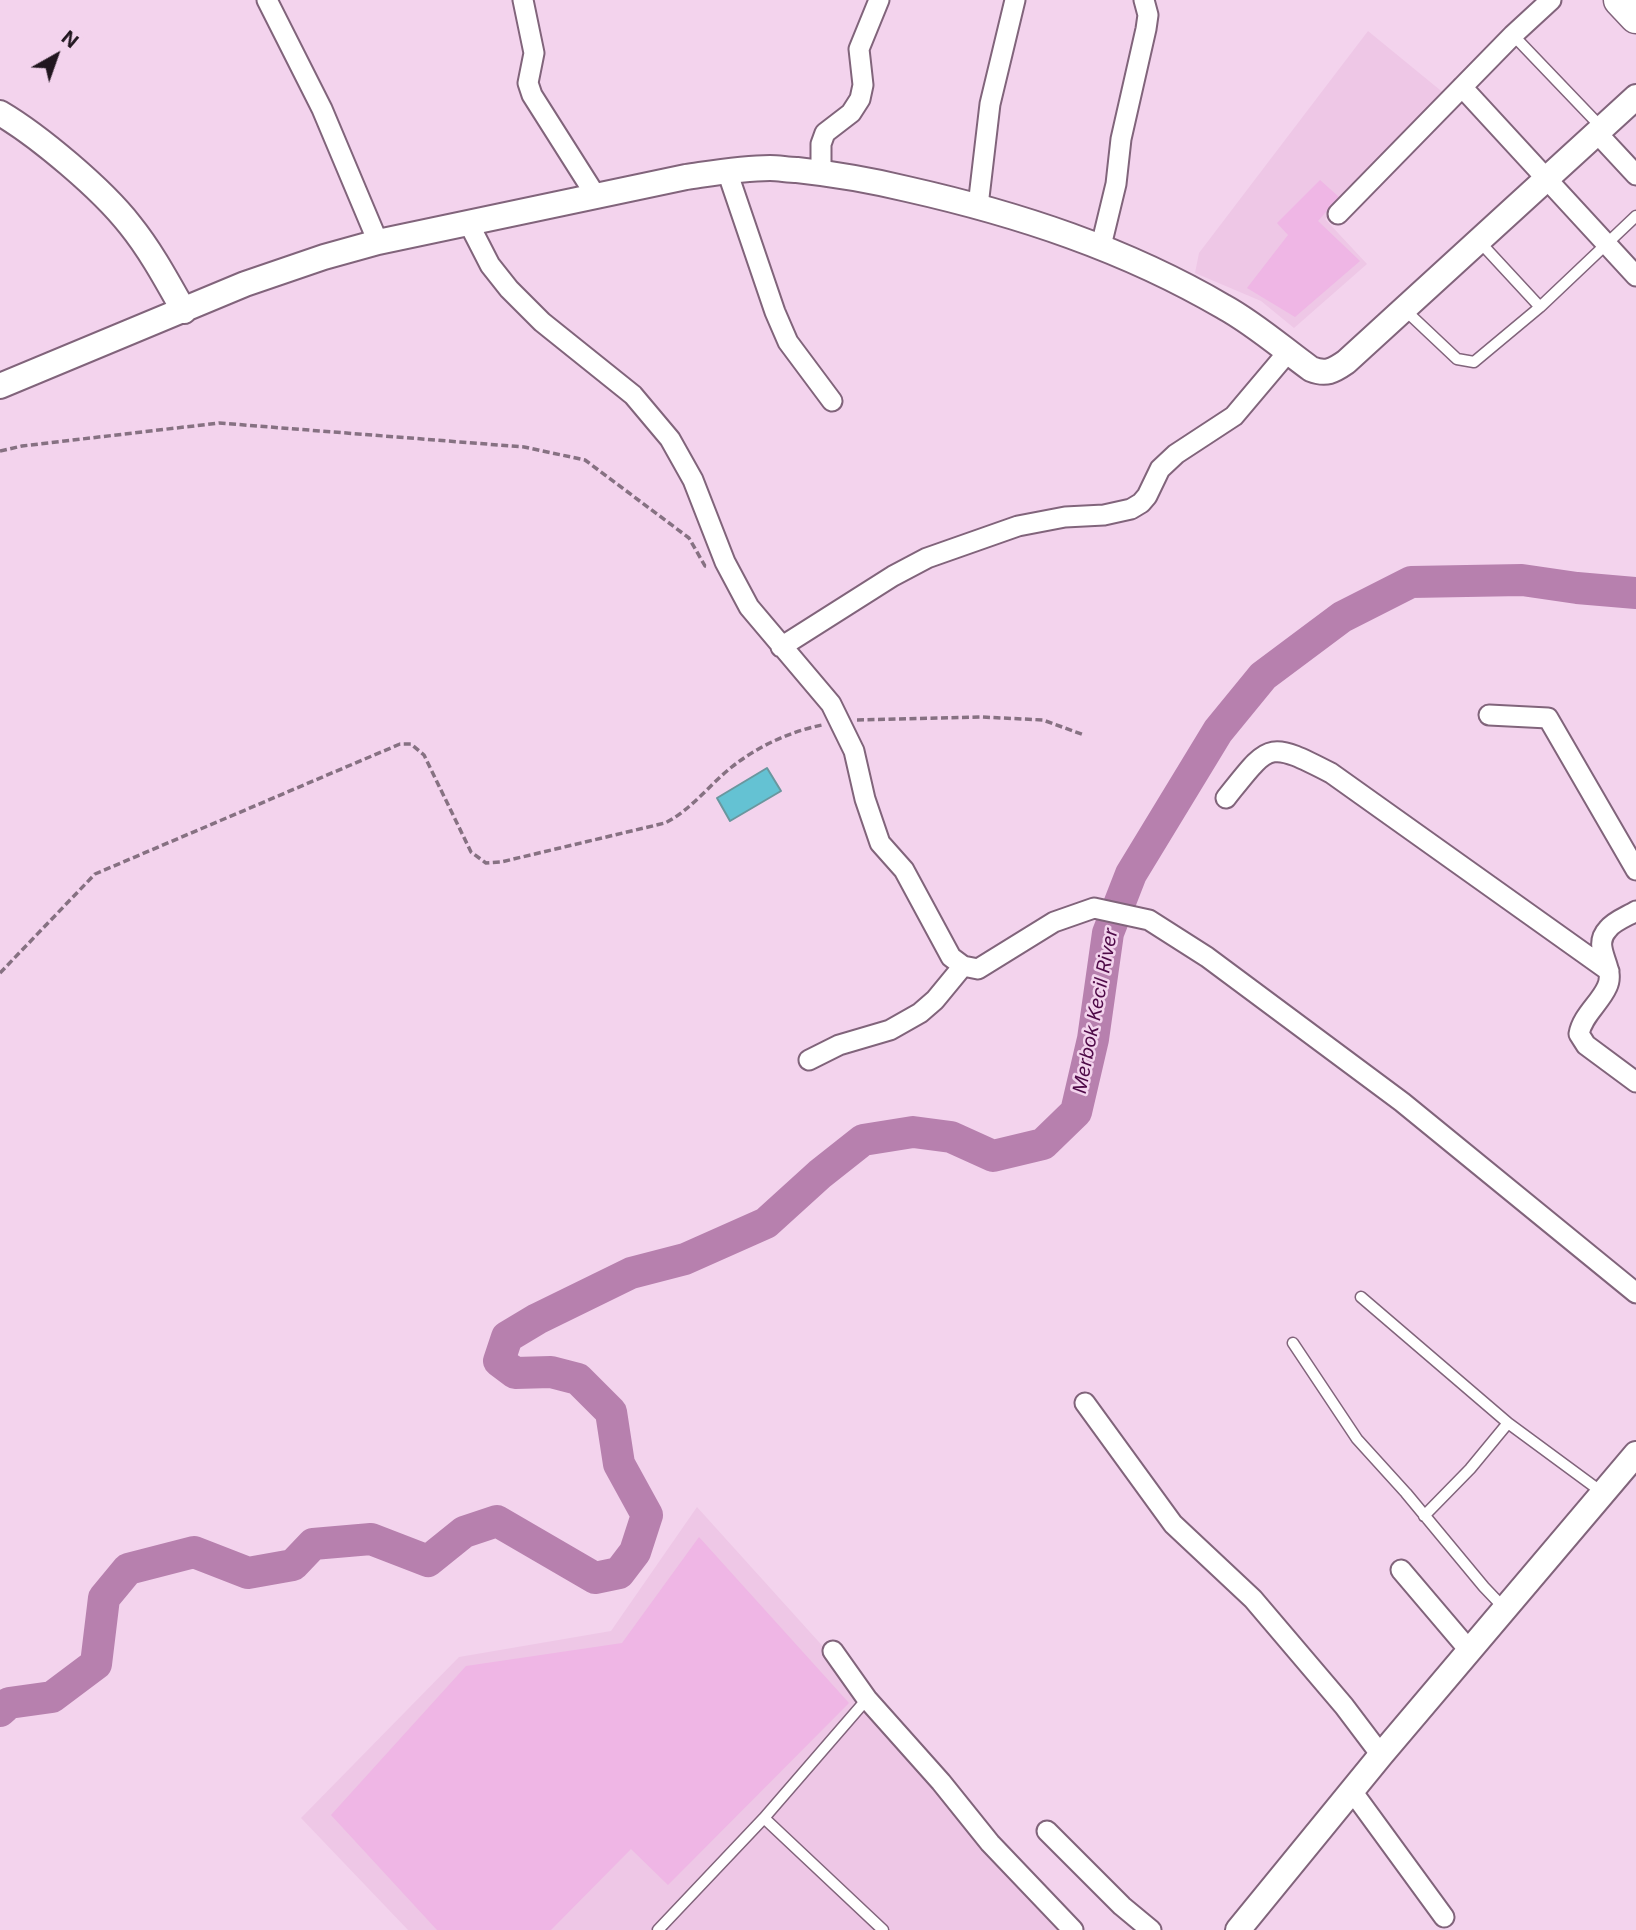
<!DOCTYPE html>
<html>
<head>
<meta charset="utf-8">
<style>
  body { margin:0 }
  #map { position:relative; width:1636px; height:1930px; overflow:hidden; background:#f3d3ed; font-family:Inter,sans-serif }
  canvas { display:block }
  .north { position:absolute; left:21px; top:21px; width:70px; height:70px; -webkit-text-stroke:5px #f3d3ed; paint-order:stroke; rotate:40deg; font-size:19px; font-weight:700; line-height:28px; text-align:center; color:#21161f }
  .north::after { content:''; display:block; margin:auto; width:24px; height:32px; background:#21161f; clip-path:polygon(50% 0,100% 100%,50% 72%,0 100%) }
</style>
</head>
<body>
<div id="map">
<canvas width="1636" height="1930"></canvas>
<div class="north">N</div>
</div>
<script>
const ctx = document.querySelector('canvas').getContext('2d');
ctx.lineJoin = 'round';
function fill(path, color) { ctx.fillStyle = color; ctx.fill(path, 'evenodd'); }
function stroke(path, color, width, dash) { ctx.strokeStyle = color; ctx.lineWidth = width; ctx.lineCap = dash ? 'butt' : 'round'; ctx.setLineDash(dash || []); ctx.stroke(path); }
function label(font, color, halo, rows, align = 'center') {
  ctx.font = font + ' Inter,sans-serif'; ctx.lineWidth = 5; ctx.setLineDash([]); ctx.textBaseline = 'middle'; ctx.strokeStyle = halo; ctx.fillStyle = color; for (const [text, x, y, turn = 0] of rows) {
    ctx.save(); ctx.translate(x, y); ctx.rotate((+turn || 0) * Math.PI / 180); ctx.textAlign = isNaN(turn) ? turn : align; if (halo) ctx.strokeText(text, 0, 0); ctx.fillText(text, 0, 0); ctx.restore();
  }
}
fill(new Path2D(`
  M1368 31 1451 99 1325 219 1367 264 1294 328 1261 301 1195 273 1199 253Z
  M697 1507 1079 1930H408L301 1818 459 1657 611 1631Z`), '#eec7e6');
fill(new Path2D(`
  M1320 180 1339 197 1318 221 1360 261 1295 317 1247 288 1288 235 1277 223Z
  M699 1537 849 1703 668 1885 631 1849 551 1930H437L331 1815 466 1666 622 1643Z`), '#efb6e5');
stroke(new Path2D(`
  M0 1711 9 1703 52 1697 96 1664 104 1598 128 1569 194 1552 248 1573 293 1565 313 1544 371 1539 428 1561 464 1532 497 1521 595 1578 619 1573 635 1552 647 1515 619 1464 611 1412 578 1379 551 1372 515 1373 499 1361 507 1337 537 1319 631 1273 685 1259 766 1223 820 1174 863 1140 913 1132 951 1137 993 1156 1043 1144 1076 1112 1093 1039 1108 933 1131 874 1218 731 1263 676 1342 617 1411 582 1522 580 1577 588 1636 593`), '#b780ae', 32);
const building = new Path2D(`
  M767 768 781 791 730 821 717 798Z`);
fill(building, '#64c2d3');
stroke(building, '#6a979f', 2);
const service = new Path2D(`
  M1513 35 1602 128
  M1478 240 1540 307
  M1405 310 1457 359 1474 362 1540 307 1636 216
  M1361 1297 1508 1423
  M1293 1343 1357 1439 1406 1493 1484 1587 1504 1608
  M1424 1516 1470 1469 1508 1423 1603 1493
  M764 1818 883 1930
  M658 1930 764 1818 867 1699`);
const minor = new Path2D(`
  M267 0 322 109 378 242
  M523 0 534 53 528 83 532 95 596 196
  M1462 87 1636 276
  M1597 133 1636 175
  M727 171 775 312 788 342 832 401
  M821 172V144L825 133 851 113 860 99 863 85 859 49 879 0
  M978 206 990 104 1015 0
  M1338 214 1513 35 1551 0
  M469 224 490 265 509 289 542 322 633 395 670 439 693 480 725 562 749 607 831 704 854 751 865 799 880 843 904 870 951 957 963 966 978 969 1054 922 1094 908 1149 920 1207 957 1402 1102 1636 1293
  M1101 246 1116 184 1121 139 1146 29 1148 15 1144 0
  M781 647 893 576 927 558 1018 526 1065 517 1104 515 1131 509 1141 503 1147 496 1160 469 1176 454 1234 416 1288 352
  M1489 715 1548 718 1636 870
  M1226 798C1270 743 1267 740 1331 773L1609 971
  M1636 911C1628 916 1614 921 1608 929 1590 948 1617 967 1607 987 1600 1003 1582 1016 1579 1034L1586 1045 1636 1082
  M809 1060 839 1045 890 1030 920 1013 935 1000 963 966
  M1085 1403 1173 1524 1253 1599 1344 1706 1381 1755
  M1401 1570 1469 1650
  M833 1651 867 1699 941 1782 990 1843 1073 1930
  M1352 1791 1444 1917
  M1047 1831 1122 1906 1151 1930`);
const tertiary = new Path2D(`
  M0 113C39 136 102 189 130 225 151 251 167 281 184 311
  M0 386 245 284 324 257 378 242 686 177C714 173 742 168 770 168 779 168 788 170 797 170 834 174 870 180 907 189 1018 214 1125 249 1224 307 1255 324 1282 348 1311 369 1326 375 1333 371 1346 362L1636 97
  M1238 1930 1381 1755 1636 1454`);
const primary = new Path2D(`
  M1620 0 1636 17`);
stroke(service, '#81647b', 13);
stroke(minor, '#81647b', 23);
stroke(tertiary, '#81647b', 28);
stroke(primary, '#81647b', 35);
stroke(new Path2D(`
  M0 451 22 446 219 423 524 447 585 460 689 538 705 566H708
  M857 720 982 717 1043 720 1084 735
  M0 973 95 874 400 744H411L424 755 471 852 486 863 501 862 665 823C693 809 712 781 737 763 761 745 792 731 822 725`), '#867182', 3.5, [7, 3.5]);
stroke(service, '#fff', 10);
stroke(minor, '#fff', 19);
stroke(tertiary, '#fff', 24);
stroke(primary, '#fff', 32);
label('italic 19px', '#4e0947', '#f3d3ed', [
  ["Merbok Kecil River",1096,1011,-79]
]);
</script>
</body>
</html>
